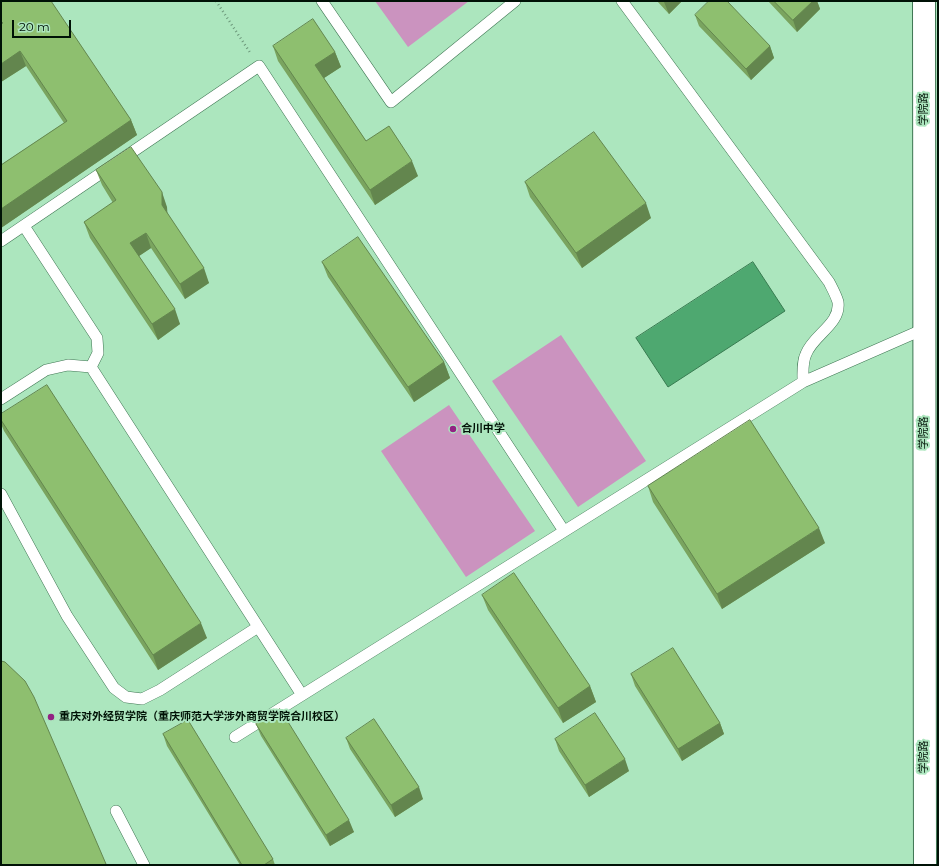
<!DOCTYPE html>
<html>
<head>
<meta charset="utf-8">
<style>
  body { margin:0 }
  #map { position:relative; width:939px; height:866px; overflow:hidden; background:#ace6be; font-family:Montserrat,sans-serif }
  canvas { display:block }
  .frame { position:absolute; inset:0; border:2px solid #001206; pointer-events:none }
  .scale { position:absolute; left:12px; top:20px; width:59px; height:18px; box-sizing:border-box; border:2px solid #001206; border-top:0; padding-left:5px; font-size:12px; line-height:14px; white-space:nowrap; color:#001206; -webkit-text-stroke:3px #ace6be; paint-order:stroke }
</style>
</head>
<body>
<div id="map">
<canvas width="939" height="866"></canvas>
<div class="frame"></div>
<div class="scale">20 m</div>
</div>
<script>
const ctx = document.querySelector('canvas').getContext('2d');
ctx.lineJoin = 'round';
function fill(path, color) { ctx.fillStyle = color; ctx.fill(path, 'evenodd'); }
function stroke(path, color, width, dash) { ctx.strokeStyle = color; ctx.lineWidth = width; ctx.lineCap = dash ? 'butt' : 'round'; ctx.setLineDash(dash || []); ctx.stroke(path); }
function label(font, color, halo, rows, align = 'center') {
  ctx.font = font + ' Montserrat,"Noto Sans SC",sans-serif'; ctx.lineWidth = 4; ctx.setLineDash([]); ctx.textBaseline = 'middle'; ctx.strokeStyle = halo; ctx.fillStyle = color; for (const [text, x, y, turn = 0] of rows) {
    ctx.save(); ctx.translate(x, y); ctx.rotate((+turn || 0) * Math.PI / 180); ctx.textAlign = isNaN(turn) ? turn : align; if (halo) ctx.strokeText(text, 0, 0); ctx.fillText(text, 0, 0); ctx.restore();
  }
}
fill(new Path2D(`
  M375 1H469L408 47Z
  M561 335 646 461 578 507 492 381Z
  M449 405 535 531 466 577 381 451Z`), '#cb93bf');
const water = new Path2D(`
  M753 262 785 311 668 387 636 338Z`);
fill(water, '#4ea870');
stroke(water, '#377b50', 1);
const service = new Path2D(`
  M322 1 391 102 515 1
  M622 1 829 282C832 288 836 295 838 302 841 324 813 335 806 354 802 362 803 372 803 382
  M24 226 97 338 98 353 91 367 302 695
  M1 241 259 66 564 531
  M1 399 46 370 68 365 91 367
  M1 494 67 616 114 688 126 697 142 699 160 690 258 627
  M235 737 803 382 924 329
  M116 811 144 865`);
const tertiary = new Path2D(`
  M924 1 925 865`);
stroke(service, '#3f7653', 12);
stroke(tertiary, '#3f7653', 24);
stroke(new Path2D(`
  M216 1 251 54`), '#6c977a', 2.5, [1, 3]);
stroke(service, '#fff', 11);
stroke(tertiary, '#fff', 22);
fill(new Path2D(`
  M1 1 131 120 137 135 1 228V165L64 123 26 66 1 82Z
  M657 1H682L669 14Z
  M768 1H817L820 9 797 32Z
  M695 15 770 46 774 58 751 80 699 26Z
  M273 46 335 52 341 67 324 78 366 141 418 176 375 205 278 61Z
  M96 170 167 207V213L209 283 185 299 151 248 139 256 180 324 158 340 90 238 84 222 113 203 102 185Z
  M525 182 651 218 582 268 530 197Z
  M322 262 444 362 450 378 414 402 328 277Z
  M1 414 207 638 158 670 4 431 1 424Z
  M648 486 825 543 722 609 653 502Z
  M482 595 590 686 596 702 563 723 488 610Z
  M631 674 720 723 724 734 682 761 635 686Z
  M256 724 354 832 330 846 261 736Z
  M163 734 273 859 275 865H240L167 746Z
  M346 738 423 799 395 817 350 749Z
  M555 739 629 771 589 797 559 751Z`), '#7aa45f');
fill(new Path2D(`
  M665 1H682L669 14 664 2Z
  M813 1H817L820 9 797 32 793 20Z
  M770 46 774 58 751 80 746 69Z
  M20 51 26 66 1 82V64Z
  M335 52 341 67 321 80 315 65Z
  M131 120 137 135 1 228V209Z
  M412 161 418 176 375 205 370 190Z
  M162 192 167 207 168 221 162 205Z
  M646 203 651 218 582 268 576 253Z
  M146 233 151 248 136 258 130 243Z
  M204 268 209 283 185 299 180 284Z
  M175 309 180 324 158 340 152 324Z
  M444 362 450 378 414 402 408 387Z
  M819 528 825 543 722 609 717 594Z
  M201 623 207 638 158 670 153 655Z
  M590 686 596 702 563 723 558 708Z
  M720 723 724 734 682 761 678 749Z
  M625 759 629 771 589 797 585 785Z
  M419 787 423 799 395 817 391 805Z
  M349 820 354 832 330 846 326 835Z`), '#63864e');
const building = new Path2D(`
  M1 1H51L131 120 1 209V165L67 121 20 51 1 64V24L3 23 1 21Z
  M709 1H727L770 46 746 69 695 15Z
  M774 1H813L793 20Z
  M313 19 335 52 315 65 366 141 389 126 412 161 370 190 273 46Z
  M594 132 646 203 576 253 525 182Z
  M131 147 162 192V205L204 268 180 284 146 233 130 243 175 309 152 324 84 222 116 200 96 170Z
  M358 237 444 362 408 387 322 262Z
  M47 385 201 623 153 655 1 420V414Z
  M750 420 819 528 717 594 648 486Z
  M514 573 590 686 558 708 482 595Z
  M673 648 720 723 678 749 631 674Z
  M1 661 5 662 25 681 34 697 106 864 103 865H1Z
  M280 709 349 820 326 835 256 724Z
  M595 713 625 759 585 785 555 739Z
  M374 719 419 787 391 805 346 738Z
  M188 720 273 859 264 865H242L163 734Z`);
fill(building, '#8ebf6f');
stroke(building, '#63864e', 1);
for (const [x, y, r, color] of [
  [453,429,4,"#922283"],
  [51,717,4,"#922283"]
]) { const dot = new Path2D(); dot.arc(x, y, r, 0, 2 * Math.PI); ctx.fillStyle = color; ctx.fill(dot); stroke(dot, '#ace6be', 1.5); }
label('11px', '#001206', '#ace6be', [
  ["学院路",924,109,-90],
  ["学院路",924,433,-90],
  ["学院路",924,757,-90]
]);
label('bold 11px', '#001206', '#ace6be', [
  ["合川中学",461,429],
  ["重庆对外经贸学院（重庆师范大学涉外商贸学院合川校区）",59,717]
], 'left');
</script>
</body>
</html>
